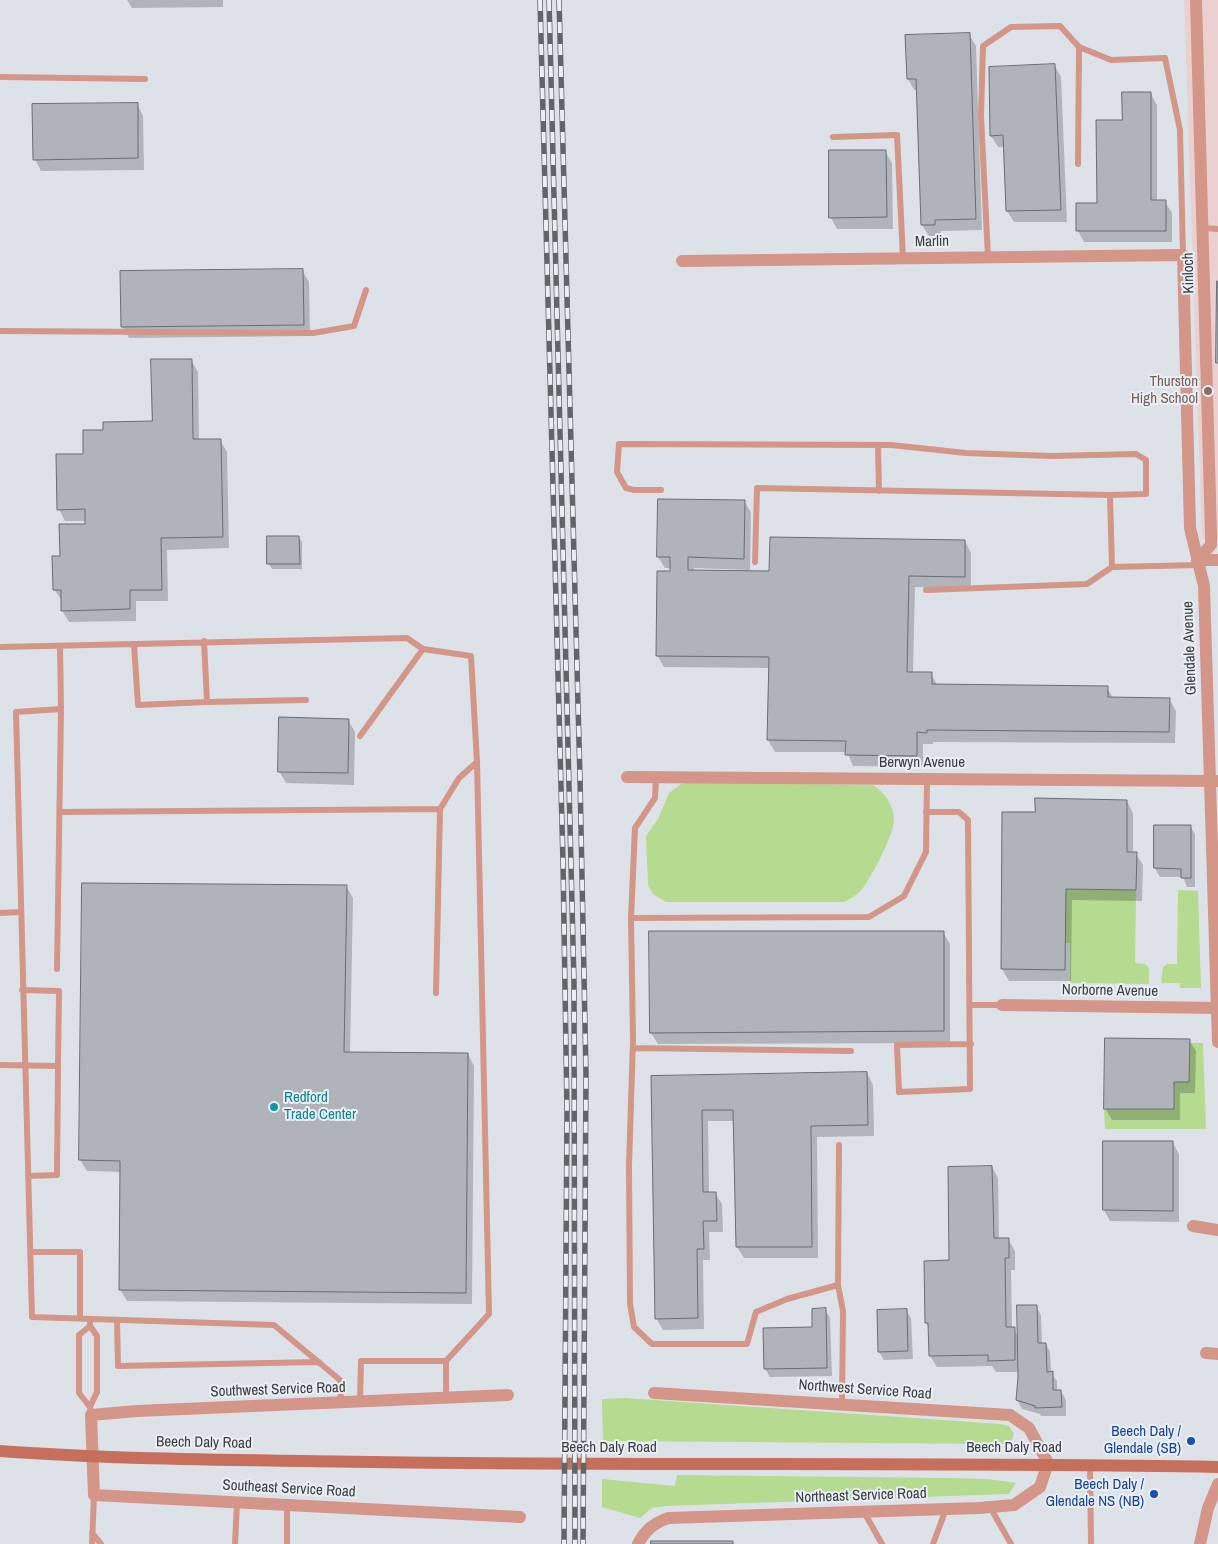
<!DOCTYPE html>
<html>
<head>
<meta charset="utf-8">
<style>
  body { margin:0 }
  canvas { display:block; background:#dde2e8 }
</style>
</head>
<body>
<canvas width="1218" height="1544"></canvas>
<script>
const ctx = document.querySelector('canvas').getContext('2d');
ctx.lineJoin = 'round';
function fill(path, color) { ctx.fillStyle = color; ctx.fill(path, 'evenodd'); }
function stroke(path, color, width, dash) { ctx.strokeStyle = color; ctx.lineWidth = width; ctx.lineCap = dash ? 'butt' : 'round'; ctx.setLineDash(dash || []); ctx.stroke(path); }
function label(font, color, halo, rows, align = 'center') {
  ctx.font = font + ' "Archivo Narrow",sans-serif'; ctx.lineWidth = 4; ctx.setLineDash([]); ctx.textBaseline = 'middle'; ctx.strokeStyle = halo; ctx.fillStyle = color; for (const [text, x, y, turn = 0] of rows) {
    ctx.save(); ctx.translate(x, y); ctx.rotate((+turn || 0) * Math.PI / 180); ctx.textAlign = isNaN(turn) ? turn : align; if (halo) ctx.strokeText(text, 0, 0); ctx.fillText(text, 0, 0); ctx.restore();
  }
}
fill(new Path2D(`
  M1184 0H1218V540L1202 539Z`), '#ebd0d2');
fill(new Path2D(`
  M689 782 873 785C885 792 894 806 894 820 894 834 872 876 863 888 858 894 852 898 844 902H666L653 894 648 885 646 836 658 819 669 793 681 784Z
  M1066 889 1136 890 1135 963 1145 964 1149 968V984L1070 983V943H1065Z
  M1178 890 1198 891 1201 988H1180V983H1161L1163 967 1167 964H1177Z
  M1189 1043H1203L1206 1129H1105L1104 1109H1173L1174 1082Z
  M625 1398 1001 1424 1009 1426 1014 1434 1011 1442 1003 1444 603 1441 602 1399Z
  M677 1475 950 1478 988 1479 1016 1483 1009 1494 666 1506 652 1508 640 1518 602 1507V1479L675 1486Z`), '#b5db91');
fill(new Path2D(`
  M127 0H223V7L132 8Z
  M969 34 976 46 982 230 941 231V236H929L922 225 917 90H914L908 79Z
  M1055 66 1061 77 1067 222H1014L1007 211 1005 147H998L991 136Z
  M1151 94 1157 105V202H1165L1172 213V242H1084L1078 231 1098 204 1123 122Z
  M137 104 143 116 144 170 41 171 35 159Z
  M885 151 892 163 893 229H837L831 218Z
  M302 270 309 282 310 336 129 338 122 326Z
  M191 360 198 372 199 440H220L227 452 229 548 167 550 168 601H136V621L69 622 62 610V601L54 589 61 557 86 525V521H65L59 509 85 455 104 431 153 422Z
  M744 501 751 512 750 570 694 568V572H770L965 541 971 553V588L915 587 913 673 931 674 938 686 1107 688 1113 698 1169 699 1176 711 1175 743 933 742V744H923V767L853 766 847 752H775L768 740 770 668 664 667 657 655 672 573V568H665L658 557Z
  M299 537 302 542V569H272L269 564Z
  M348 720 355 732 354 785 286 783 279 771Z
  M1127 801 1133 813V854H1136L1143 865 1142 901 1072 900 1071 981H1009L1002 969 1003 813 1036 814Z
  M1155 826H1190L1195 834V887H1187L1183 877H1160L1155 868Z
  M346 886 353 898 350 1053 468 1054 474 1066 472 1304 127 1301 120 1289 122 1172 87 1171 80 1160Z
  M943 932 950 944V1043L658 1044 651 1033Z
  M1189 1040 1196 1051 1195 1093H1180V1120H1112L1105 1108Z
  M867 1073 873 1085 874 1136 817 1137 818 1258H744L737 1247 735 1121H708L709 1193H715L722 1204 723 1232H709L710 1260H703L704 1329 663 1330 656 1318 652 1077Z
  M1173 1143 1179 1154V1222L1110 1221 1104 1210Z
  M992 1167 998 1178 999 1239H1008L1015 1251V1270H1011L1012 1328 1018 1336 1036 1306 1041 1315 1042 1344H1046L1050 1352 1051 1373 1057 1381V1391H1061L1066 1400V1416H1041L1040 1414 1022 1409 1017 1400 1019 1372H996L992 1366 937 1367 930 1356 929 1328 926 1323Z
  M825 1309 830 1318 832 1376 770 1377 765 1369 813 1328Z
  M906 1310 911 1318 913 1359 884 1360 879 1352Z`), '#0003');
const building = new Path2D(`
  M970 33 976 219 935 220V225H921L916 79H907L905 35Z
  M1055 64 1061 210 1006 211 1003 135 990 136 989 67Z
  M1122 92H1151V200H1166V231H1076V203H1097L1096 120H1122Z
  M138 103V158L33 160 32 104Z
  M829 150H886L887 217 829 218Z
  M303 269 304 325 121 327 120 271Z
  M1217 281H1218V363H1216Z
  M151 359H192L193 439H221L223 537 161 538 162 590H130V609L61 611V590H53L52 556H60L59 524H85V509L57 510 56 454H83V430H103V422L152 421Z
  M658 499 745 500 744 559 688 557V570L769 571 770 537 965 540V577L909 576 907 672H932V684L1108 686V697L1170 698 1169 732 927 730V733L917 732V756L845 755 846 741 767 740 769 657 656 656 657 571H670V557H657Z
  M267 536H299L300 564H267Z
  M279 717 349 719 348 773 278 772Z
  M1035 798 1127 800V852H1137L1136 890 1066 889 1065 970 1001 969 1002 812H1035Z
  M1154 825H1191V878H1181V869L1154 868Z
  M82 883 347 885 344 1052 468 1053 466 1293 119 1290 120 1161 79 1160Z
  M649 931H944V1031L650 1033Z
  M1105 1038 1190 1039 1189 1082H1174V1109H1104Z
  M867 1072 868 1125 811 1126 812 1247H736L733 1110H702L703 1192H716L717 1221H703L704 1249H697L698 1318 655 1319 651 1076Z
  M1103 1141H1173V1211L1103 1210Z
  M992 1166 994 1238H1009V1258H1005L1006 1327H1015V1360L988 1361V1355L929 1356 928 1323H925L924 1261 949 1260 948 1167Z
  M1017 1305H1037L1038 1343H1046L1047 1372 1053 1371V1390H1061L1062 1407 1035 1408V1406L1016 1400 1018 1377Z
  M826 1308 827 1368 764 1369 763 1328 812 1327V1309Z
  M907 1309 908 1351 878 1352 877 1310Z
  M651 1541H733V1544H651Z`);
fill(building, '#b0b4ba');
stroke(building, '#686d72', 1);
stroke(new Path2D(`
  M0 77 145 79
  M833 137 897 135 903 258
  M1078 164 1079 47
  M1204 228 1218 229
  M988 257 981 116 983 46 1011 27 1060 26 1079 47 1111 60 1165 58 1180 130 1183 255
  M0 331 313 333 354 326 366 290
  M878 445 879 491
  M661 490H634L626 488 617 472 619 444 891 445 966 453 1051 456 1136 454 1146 460V494L1110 495
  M755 562 757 488 1110 495 1112 567 1199 565
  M926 590 1087 584 1112 567
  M204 641 207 702 306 700
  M134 644 138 705 207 702
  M60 646 61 709 16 712 32 1317 274 1325 340 1380 341 1404
  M0 647 407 638 423 649 471 656 477 762 489 1314 446 1361V1399
  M360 736 423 649
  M656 777 655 798 635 828 631 918 869 917 904 896 926 852 927 779
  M60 812 440 809
  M926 812H959L968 820 970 1089 899 1092 897 1045 971 1044
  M0 913 20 912
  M631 918 633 1040 629 1166 630 1304 634 1327 652 1344H747L756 1312 787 1299 838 1285 839 1145
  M57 969 61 709
  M436 993 440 809 459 778 477 762
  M970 1005H1002
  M633 1048 851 1051
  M0 1065 58 1066 59 991 22 990
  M28 1176 57 1175 58 1066
  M32 1252H80V1318
  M838 1285 843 1311 842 1405
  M117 1321 118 1366 319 1362
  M90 1323V1326L97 1336V1392L90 1407
  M90 1326 79 1335V1393L90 1407 91 1415
  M360 1402 361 1361H446
  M1090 1465 1091 1544
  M287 1505V1544
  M990 1507 1011 1544
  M864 1512 882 1544
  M92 1533 101 1544
  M92 1544 94 1495
  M235 1544 237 1503
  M933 1544 946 1509`), '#d39689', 6);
stroke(new Path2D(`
  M1196 0 1211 534V545L1197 560H1218
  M682 261 1183 255 1190 528 1204 586 1218 1042
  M627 777 1218 781
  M1002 1005 1218 1008
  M1193 1226 1218 1230
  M1206 1353 1218 1354
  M508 1395 137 1411 91 1415 94 1495 520 1517
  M638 1544C646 1529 653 1524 668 1518L979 1508 1014 1505 1040 1487 1048 1463 1029 1428 1010 1415 654 1393
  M1200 1544 1208 1508 1218 1484`), '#d39689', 12);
stroke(new Path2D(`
  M0 1451C124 1460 249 1460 373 1462 655 1466 936 1462 1218 1467`), '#c76f5d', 12);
const rail = new Path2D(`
  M540 0 563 862 567 1112 564 1544
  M549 0 574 982 575 1544
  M559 0 580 778 586 1074 583 1544`);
stroke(rail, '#626467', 5.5);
stroke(rail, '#eaeff5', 4, [11]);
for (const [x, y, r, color] of [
  [1208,391,5,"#8d6e63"],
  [274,1107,5,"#0f9aa8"],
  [1191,1441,5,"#1a4fb4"],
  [1154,1494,5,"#1a4fb4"]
]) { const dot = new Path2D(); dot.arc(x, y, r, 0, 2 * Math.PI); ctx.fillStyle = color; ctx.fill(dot); stroke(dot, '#eaeff5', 2); }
label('15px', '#3b3d3f', '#eaeff5', [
  ["Marlin",932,242,-1],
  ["Kinloch",1189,273,-91],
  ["Glendale Avenue",1190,648,-92],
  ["Berwyn Avenue",922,763],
  ["Norborne Avenue",1110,991,1],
  ["Southwest Service Road",278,1390,-2],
  ["Northwest Service Road",865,1390,4],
  ["Beech Daly Road",204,1443,1],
  ["Beech Daly Road",609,1448],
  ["Beech Daly Road",1014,1448],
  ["Southeast Service Road",289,1489,3],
  ["Northeast Service Road",861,1496,-2]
]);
label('15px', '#785e54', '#eaeff5', [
  ["Thurston",1198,382],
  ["High School",1198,399]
], 'right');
label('15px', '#0d838f', '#eaeff5', [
  ["Redford",284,1098],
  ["Trade Center",284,1115]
], 'left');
label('15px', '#164399', '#eaeff5', [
  ["Beech Daly /",1181,1432],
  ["Glendale (SB)",1181,1449],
  ["Beech Daly /",1144,1485],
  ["Glendale NS (NB)",1144,1502]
], 'right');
</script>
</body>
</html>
